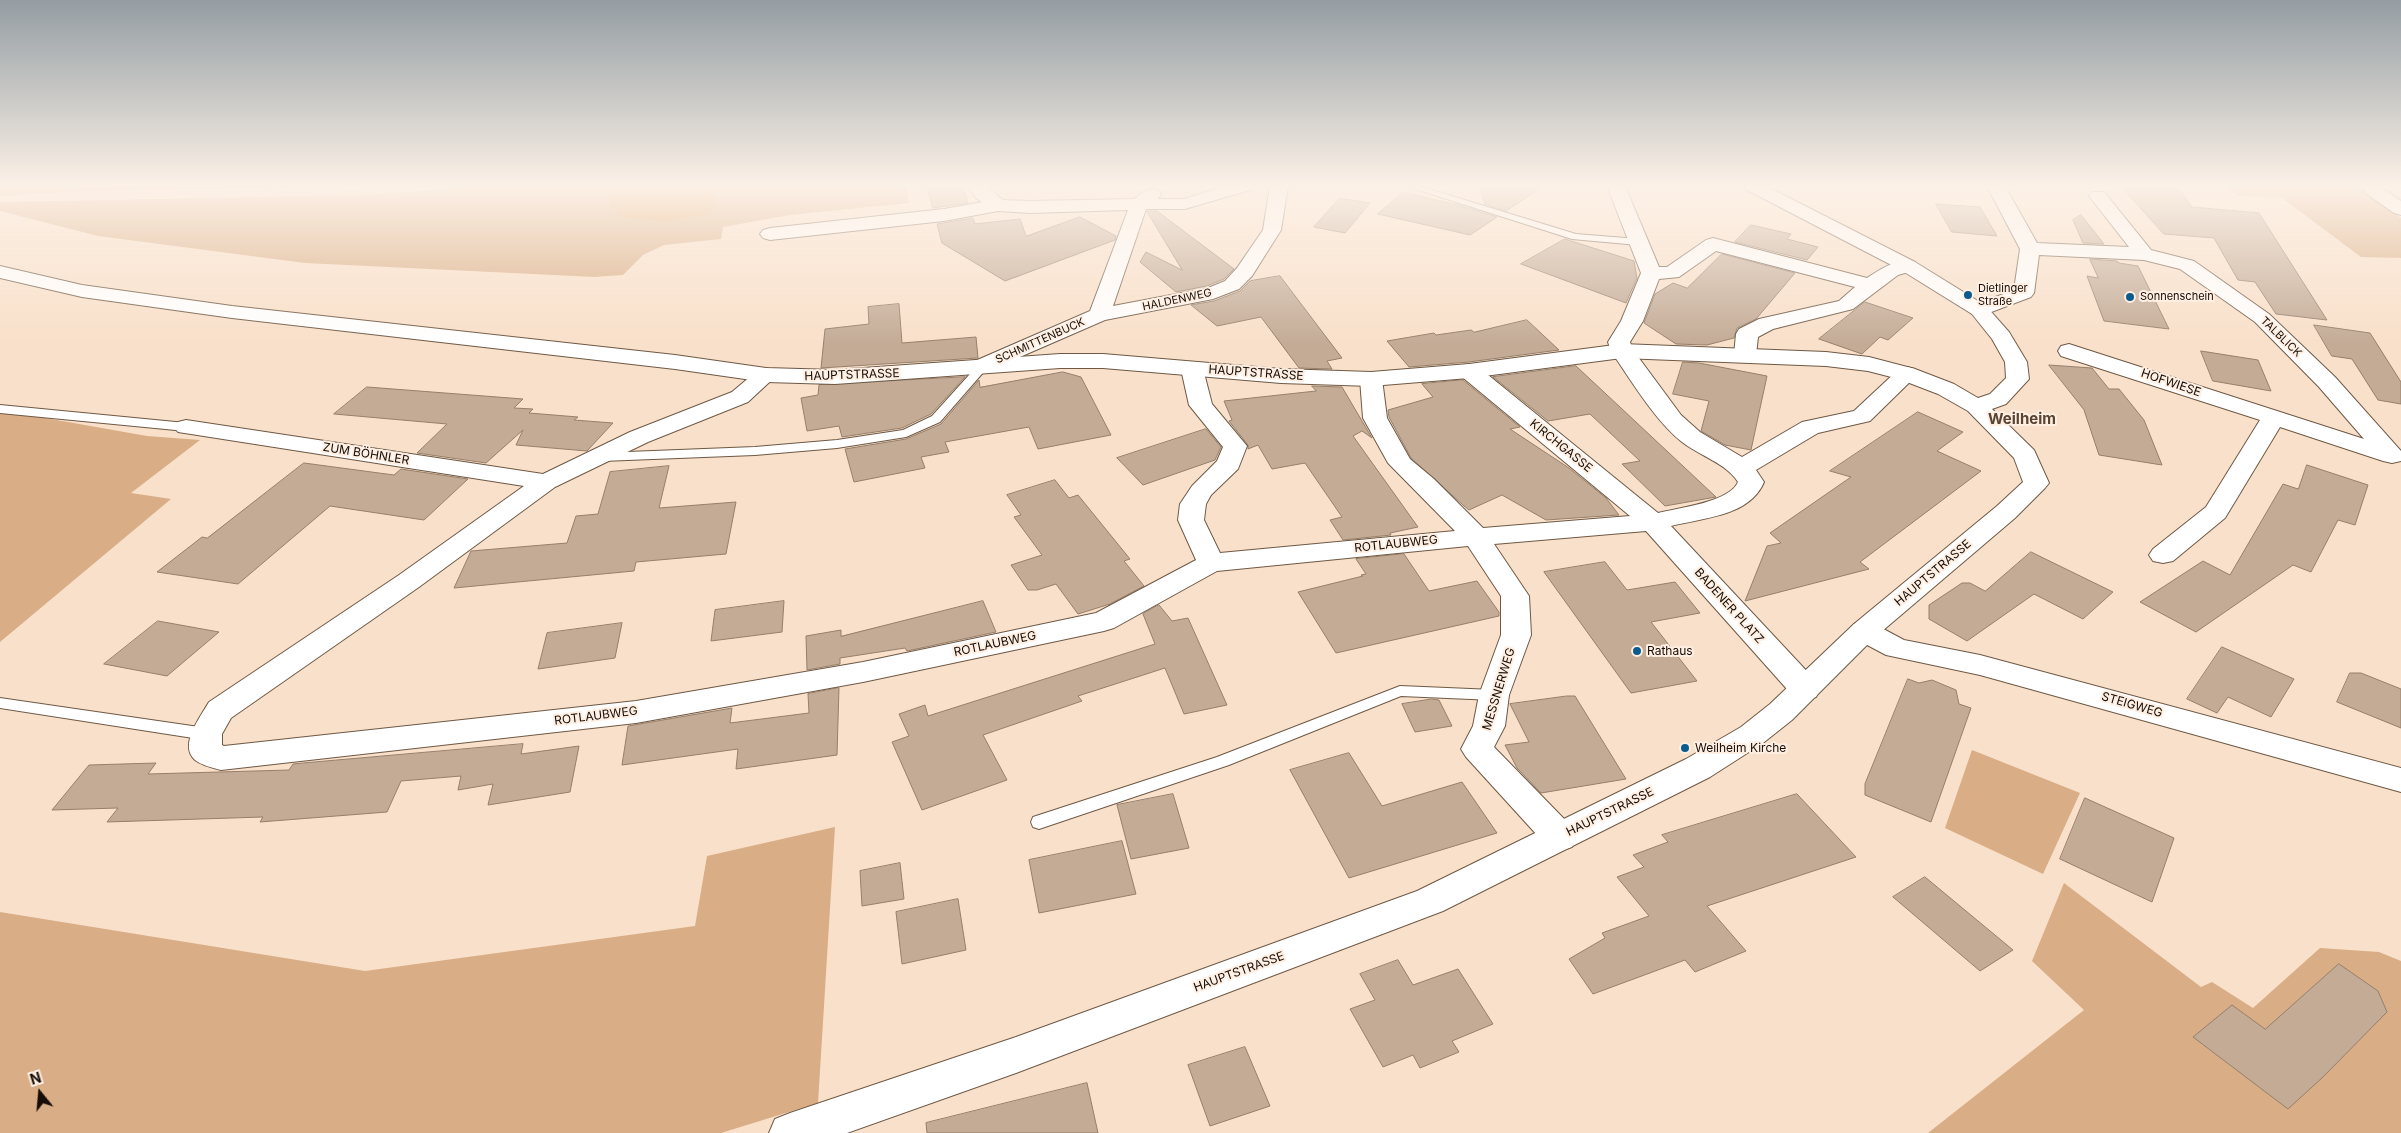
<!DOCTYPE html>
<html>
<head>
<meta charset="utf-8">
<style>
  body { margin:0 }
  #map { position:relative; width:2401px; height:1133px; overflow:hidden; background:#f9e0ca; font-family:Inter,sans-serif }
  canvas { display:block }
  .north { position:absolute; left:15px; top:1068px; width:50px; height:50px; -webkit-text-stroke:4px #ffefe2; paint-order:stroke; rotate:343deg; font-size:14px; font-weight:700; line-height:20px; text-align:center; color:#160d06 }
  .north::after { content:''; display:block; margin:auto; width:18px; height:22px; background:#160d06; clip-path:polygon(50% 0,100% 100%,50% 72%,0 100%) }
</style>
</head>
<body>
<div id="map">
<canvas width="2401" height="1133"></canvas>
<div class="north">N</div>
</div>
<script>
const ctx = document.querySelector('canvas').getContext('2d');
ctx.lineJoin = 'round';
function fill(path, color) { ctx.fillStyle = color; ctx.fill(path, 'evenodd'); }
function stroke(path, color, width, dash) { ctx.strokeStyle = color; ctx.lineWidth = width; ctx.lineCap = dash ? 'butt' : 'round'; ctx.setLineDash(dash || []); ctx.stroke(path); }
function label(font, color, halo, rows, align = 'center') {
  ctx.font = font + ' Inter,sans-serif'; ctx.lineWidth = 4; ctx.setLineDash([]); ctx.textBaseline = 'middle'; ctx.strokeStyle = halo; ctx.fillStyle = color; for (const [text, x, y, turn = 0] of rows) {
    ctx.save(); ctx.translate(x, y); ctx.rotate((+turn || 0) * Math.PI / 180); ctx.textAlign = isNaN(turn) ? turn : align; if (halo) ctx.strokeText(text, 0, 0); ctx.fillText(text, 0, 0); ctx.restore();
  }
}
fill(new Path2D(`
  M0 186H75L87 191 0 196Z
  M466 186H607L609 207 710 187 707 186H906L909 203 790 215 723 227 721 239 664 245 643 255 623 275 595 277 305 263 98 236 0 211V202L360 195 437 190Z
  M2225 186H2360H2357L2401 218V258L2361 257 2282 198 2237 196Z
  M0 410 147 436 200 440 131 493 171 499 0 642Z
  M1972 750 2080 793 2043 874 1945 828Z
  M835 827 818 1103 721 1133H0V912L365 971 695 926 707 856Z
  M2064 883 2201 987 2212 982 2253 1008 2320 948 2379 952 2401 961V1133H1928L2084 1010 2032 961Z`), '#d9ad85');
fill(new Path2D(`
  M75 186H373L87 191Z
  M607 186H707L717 202 709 214 666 221 624 218 609 207Z`), '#e0a063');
const building = new Path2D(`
  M927 186H963L968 203 933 208Z
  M1480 186H1544L1506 211 1485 204Z
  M2121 186H2177L2192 207 2259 213 2327 320 2276 314 2255 282 2238 280 2214 238 2164 234Z
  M1403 192 1458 205 1497 217 1470 235 1378 214Z
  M1340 198 1370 203 1345 233 1314 227Z
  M1936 204 1980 207 1997 236 1952 232Z
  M1147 211H1157L1234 269 1224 279 1207 286 1176 292 1140 262 1146 252 1182 270Z
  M2081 215 2104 244 2083 243 2073 220Z
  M1080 217 1116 236 1115 240 1005 281 942 243 937 224 973 218 975 224 1020 219 1026 236Z
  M1751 225 1791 234 1787 239 1818 247 1807 260 1735 242Z
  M1565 239 1634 261 1637 278 1626 303 1521 264Z
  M1722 254 1795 273 1756 319 1737 328 1734 338 1707 345 1676 344 1644 323 1655 294 1673 283 1687 288Z
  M2090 259 2117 261 2119 263 2138 266 2169 329 2104 321 2087 276 2098 278Z
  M1280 276 1342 358 1327 361 1332 369 1299 368 1261 317 1217 326 1191 305 1214 301 1240 291 1250 281Z
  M1865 302 1913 318 1888 340 1880 337 1862 354 1819 339Z
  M899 304 902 343 976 337 978 358 821 368 825 329 869 324 868 307Z
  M1527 320 1559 350 1469 362 1409 367 1387 341 1434 333 1436 335 1471 330 1474 332Z
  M2314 325 2370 333 2401 382V404L2378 400 2352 359 2332 356Z
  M2201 351 2258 360 2271 391 2213 381Z
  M1683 362 1699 363 1767 376 1751 450 1725 445 1701 431 1709 401 1673 394Z
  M2049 365 2092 368 2109 389H2119L2144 420 2162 465 2099 455 2084 410Z
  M1576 366 1621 408 1716 497 1665 506 1622 464 1640 461 1590 414 1548 421 1493 377Z
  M1063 372 1081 377 1111 435 1038 449 1029 427 945 442 949 452 921 457 925 468 854 482 845 449 906 439 941 424 979 380 980 387Z
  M965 377 931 414 902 428 842 437 839 426 807 431 801 398 818 395 819 385Z
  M1463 380 1520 427 1510 429 1569 468 1606 498 1619 515 1546 520 1502 495 1469 510 1463 505 1411 458 1389 417 1388 410 1433 397 1422 384Z
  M1312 386 1342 387 1372 438 1362 431 1353 436 1418 527 1390 533 1391 535 1343 540 1330 520 1342 517 1305 463 1272 469 1258 445 1248 449V445L1229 421 1232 420 1224 401 1316 391Z
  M367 387 523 399 514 408 533 409 529 413 578 417 574 420 613 423 587 451 516 445 523 430 486 463 417 453 447 424 334 414Z
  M1918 412 1963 432 1937 451 1981 471 1860 562 1869 569 1745 601 1767 546 1781 543 1770 533 1851 477 1830 471Z
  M1206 429 1221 447 1215 460 1143 485 1117 458Z
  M304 463 394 475 401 469 468 479 424 520 330 506 238 584 157 572 202 537 207 538Z
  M2307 465 2368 485 2355 525 2338 520 2311 572 2293 565 2196 632 2140 602 2203 561 2230 575 2283 484 2298 489Z
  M669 466 659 508 736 502 726 554 636 562 634 571 454 588 471 551 567 543 576 516 598 514 610 472Z
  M1055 480 1069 498 1078 495 1130 559 1124 561 1144 586 1110 604 1078 614 1056 584 1037 590H1028L1011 565 1042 555 1014 517 1021 515 1007 495Z
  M2031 552 2113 592 2083 619 2034 594 1967 641 1929 619V605L1962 583H1970L1985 591Z
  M1404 554 1429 591 1477 581 1499 612V616L1336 653 1298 592 1363 576 1361 575 1366 574 1356 559Z
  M1605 562 1627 590 1675 582 1700 613 1651 622 1697 681 1631 693 1544 572Z
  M784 601 782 632 711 641 715 610Z
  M983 601 996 632 907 651 905 648 840 658V664L807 670 806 636 841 630V636Z
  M1159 605 1172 621 1188 618 1227 705 1184 714 1165 668 1078 696 1082 701 983 735 1007 780 922 810 892 742 909 736 899 714 925 705 928 716 1155 644 1143 614Z
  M158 621 219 632 167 676 104 664Z
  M622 623 615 658 538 669 547 633Z
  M2222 647 2294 679 2271 717 2228 697 2217 713 2187 699Z
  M2350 673H2361L2401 689V728L2337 702Z
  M1908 679 1919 683 1932 680 1956 690 1959 704 1971 708 1931 822 1865 795V784Z
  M839 688 837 755 736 769 738 749 622 765 628 726 732 708 730 723 809 713 808 694Z
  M1567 696H1575L1626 779 1541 793 1517 768 1505 745 1529 742 1510 704Z
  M1432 699 1439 700 1452 726 1415 732 1402 704Z
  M523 744 521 754 579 746 570 792 488 805 493 784 458 790 461 776 401 781 387 812 260 822 263 817 107 822 118 808 52 810 89 765 156 763 148 774 289 770 293 764 303 763Z
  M1349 753 1382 806 1462 782 1497 833 1349 878 1290 770Z
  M1173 794 1189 848 1131 859 1117 805Z
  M1797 794 1856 857 1707 906 1746 951 1695 972 1685 960 1593 994 1569 959 1605 938 1602 933 1649 916 1617 877 1644 867 1633 855 1668 842 1662 835Z
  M2085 798 2174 838 2152 902 2060 859Z
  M1122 841 1136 894 1039 913 1029 860Z
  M900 863 904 899 862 906 860 871Z
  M1925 877 2013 950 1980 971 1893 897Z
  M958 899 966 950 902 964 896 912Z
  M1398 960 1413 985 1458 969 1493 1024 1452 1041 1459 1052 1420 1068 1413 1055 1383 1067 1350 1009 1375 1000 1360 974Z
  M2339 964 2378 991 2387 1012 2323 1077 2288 1109 2193 1037 2232 1005 2265 1029Z
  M1245 1047 1270 1106 1210 1126 1188 1065Z
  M1087 1083 1098 1133H927L926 1123Z`);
fill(building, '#c3ab96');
stroke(building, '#967f6b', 1);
const service = new Path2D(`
  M1406 186H1419L1576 234 1638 239 1643 242 1638 245 1572 239Z
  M983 363 987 364V368L940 422 906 437 837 448 755 455 602 461 596 457 602 453 755 447 837 440 903 430 932 416 979 364Z
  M0 405 186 423 192 427 186 431 0 413Z
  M1400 686 1494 690 1499 691 1502 695 1499 699 1494 700 1401 696 1229 765 1039 829 1033 827 1031 822 1033 817 1217 757Z
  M0 698 206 728 212 730 214 734 212 738 206 740 0 708Z`);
const minor = new Path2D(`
  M968 186H986L1003 200 1030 201 1134 199C1143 192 1148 188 1158 190L1161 194 1158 199H1184L1226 186H1253L1250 190 1185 209H1146L1113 306 1208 288 1225 281 1237 268 1263 230 1270 186H1288L1281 230 1252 276 1239 289 1213 299 1105 320 983 373 975 371 972 366 975 361 1090 311 1128 210 1030 213 998 211 944 221 770 240 763 238 760 234 763 230 770 228 944 209 982 202 976 198Z
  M1607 186H1625L1659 267H1667L1706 240 1713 238 1867 278C1881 269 1898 257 1915 262L1918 266 1915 270 1898 275 1853 309 1773 329 1758 337 1756 355 1753 360 1745 362 1737 360 1734 355 1736 334 1739 329 1759 319 1839 301 1855 287 1716 251 1679 277 1659 279 1643 321 1630 342 1633 350 1681 415 1700 432 1742 457 1802 422 1854 411 1899 369 1907 367 1915 369 1918 374 1870 421 1818 433 1756 470 1764 482C1750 516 1703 518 1671 526L1816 681 1820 689 1816 697 1805 700 1794 697 1646 531 1494 544 1529 596 1531 635 1509 695 1505 726 1494 747 1572 827 1577 837 1572 847 1560 851 1548 847 1466 757 1461 749 1473 726 1479 695 1501 635V596L1468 546 1217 571 1114 628 1104 631 863 682 636 723 221 770C213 768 201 765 195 760 178 745 201 716 209 702L399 575 524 486 178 432 174 427 178 422 186 420 543 474 630 432 732 392 758 370 766 368 774 370 777 375 748 402 648 442 555 487 419 587 231 718 222 734V745L224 746 636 701 863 662 1096 613 1196 560 1178 520 1180 504 1192 486 1217 461 1223 447 1189 405 1181 369 1184 364 1192 362 1200 364 1203 369 1212 404 1247 446 1238 469 1211 495 1206 504 1204 520 1220 553 1455 531 1388 463 1363 418 1360 379 1363 374 1371 372 1379 374 1382 379 1387 418 1410 459 1434 479 1483 528 1630 516 1461 376 1458 371 1461 366 1469 364 1477 366 1658 513C1678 508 1730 502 1738 482 1726 463 1700 456 1682 442 1656 422 1630 379 1611 351L1608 342 1621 321 1641 273Z
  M1987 186H2005L2037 243 2129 247 2089 196 2092 192H2104L2151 250 2194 261 2269 314 2335 377 2401 451V461L2392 463 2383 461 2280 427 2225 518 2173 561 2163 563 2153 561 2149 555 2153 549 2206 507 2260 420 2061 356 2058 351 2061 346 2069 344 2364 439 2319 387 2255 322 2180 269 2144 260 2039 255 2034 293 2031 297 1986 314 1979 316 1972 314 1968 310 1972 306 2014 290 2020 249Z
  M2367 186H2379L2401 201V215L2394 213 2367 194 2364 190Z
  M1864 621 1874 624 1904 640 1980 655 2401 768V792L1980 675 1886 655 1854 638 1849 631 1854 624Z`);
const tertiary = new Path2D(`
  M1744 186H1766L1915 262 1986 306 2009 332 2027 362 2029 379 2006 404 1992 409 2034 450 2049 483 2045 488 2015 518 1874 638 1792 720 1763 743 1710 777 1443 911 1016 1073 847 1133H769L775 1119 790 1113 1016 1037 1417 891 1686 759 1741 727 1770 704 1854 624 1997 506 2023 482 2014 458 1968 411 1938 394 1899 379 1868 371 1826 366 1622 358 1469 378 1371 386 1281 383 1103 368H1060L835 384 766 382 675 369 232 318 82 297 0 278V266L82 285 232 306 675 355 766 368 835 370 1060 354H1103L1281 369 1371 372 1469 364 1622 344 1826 352 1869 357 1915 369 1954 384 1978 398 1990 394 2006 378 2005 362 1992 339 1972 314 1901 270 1747 190Z`);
stroke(service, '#6e5945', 2);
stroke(minor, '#6e5945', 2);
stroke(tertiary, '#6e5945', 2);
fill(service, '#fff');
fill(minor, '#fff');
fill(tertiary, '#fff');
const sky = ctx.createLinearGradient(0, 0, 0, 344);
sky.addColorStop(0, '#949da3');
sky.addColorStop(0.54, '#fcf1e7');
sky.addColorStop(1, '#fcf1e700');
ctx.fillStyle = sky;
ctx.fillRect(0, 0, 2401, 344);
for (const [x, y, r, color] of [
  [1968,295,5,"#0a5c8e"],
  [2130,297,5,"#0a5c8e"],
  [1637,651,5,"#0a5c8e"],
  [1685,748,5,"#0a5c8e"]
]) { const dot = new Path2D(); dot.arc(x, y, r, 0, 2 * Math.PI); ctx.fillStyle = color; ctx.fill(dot); stroke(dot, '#ffefe2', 2); }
label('11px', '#160d06', '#ffefe2', [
  ["Dietlinger",1978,289],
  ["Straße",1978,302],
  ["Sonnenschein",2140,297]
], 'left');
label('11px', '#160d06', '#ffefe2', [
  ["HALDENWEG",1177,300,-12],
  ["TALBLICK",2281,337,44],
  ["SCHMITTENBUCK",1040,341,-24]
]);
label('12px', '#160d06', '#ffefe2', [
  ["HAUPTSTRASSE",1256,373,4],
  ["HAUPTSTRASSE",852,375,-2],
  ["HOFWIESE",2171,383,19],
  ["KIRCHGASSE",1561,446,39],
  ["ZUM BÖHNLER",366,454,9],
  ["ROTLAUBWEG",1396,544,-6],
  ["HAUPTSTRASSE",1933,573,-40],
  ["BADENER PLATZ",1729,606,48],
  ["ROTLAUBWEG",995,644,-12],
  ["MESSNERWEG",1499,689,-73],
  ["STEIGWEG",2132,705,16],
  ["ROTLAUBWEG",596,716,-7],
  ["HAUPTSTRASSE",1610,812,-26],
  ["HAUPTSTRASSE",1239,972,-20]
]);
label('12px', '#160d06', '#ffefe2', [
  ["Rathaus",1647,651],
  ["Weilheim Kirche",1695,748]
], 'left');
label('bold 15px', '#584431', '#ffefe2', [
  ["Weilheim",2022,419]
]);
</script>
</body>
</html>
